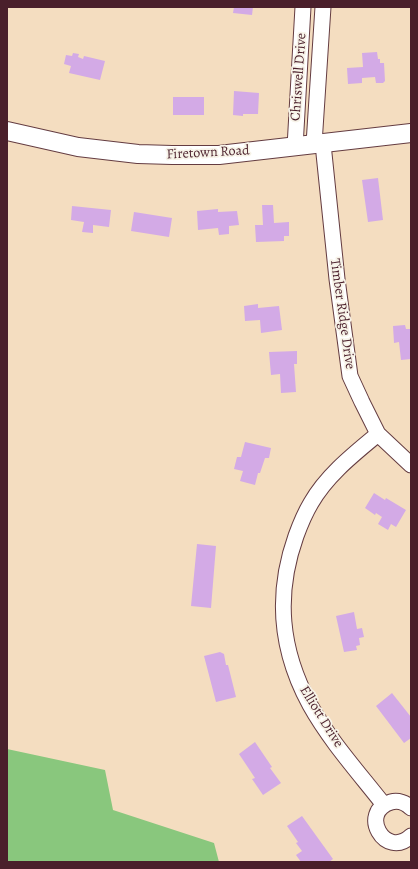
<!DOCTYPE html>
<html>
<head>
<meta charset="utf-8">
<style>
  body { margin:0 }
  #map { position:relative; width:418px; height:869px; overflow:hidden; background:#f4ddc0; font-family:Alegreya,serif }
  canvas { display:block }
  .frame { position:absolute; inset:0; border:8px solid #4a1f2b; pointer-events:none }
</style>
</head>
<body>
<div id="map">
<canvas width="418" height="869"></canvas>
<div class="frame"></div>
</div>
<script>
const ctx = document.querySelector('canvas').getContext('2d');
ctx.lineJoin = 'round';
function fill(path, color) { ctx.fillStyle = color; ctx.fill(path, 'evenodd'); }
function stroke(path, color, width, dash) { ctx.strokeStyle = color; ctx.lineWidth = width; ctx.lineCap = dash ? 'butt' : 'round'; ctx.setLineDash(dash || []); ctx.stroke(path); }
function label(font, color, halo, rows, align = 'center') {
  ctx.font = font + ' Alegreya,serif'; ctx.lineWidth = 3.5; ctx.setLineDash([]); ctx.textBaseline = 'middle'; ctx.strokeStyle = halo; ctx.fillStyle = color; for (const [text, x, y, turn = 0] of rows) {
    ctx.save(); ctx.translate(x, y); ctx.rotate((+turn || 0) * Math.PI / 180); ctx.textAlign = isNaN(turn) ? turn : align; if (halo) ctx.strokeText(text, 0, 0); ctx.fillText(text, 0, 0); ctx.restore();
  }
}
fill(new Path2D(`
  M7 749 105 770 113 810 214 843 219 862H7Z`), '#89c77d');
fill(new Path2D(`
  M234 7H253L252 15 233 13Z
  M377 52 378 59H380V63H384L385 81 383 83H376L375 77 362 78V83L348 84 347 68 363 67 362 53Z
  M73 53 79 54 78 57 83 59 84 56 105 61 100 80 69 73 71 66 64 64 66 55 72 56Z
  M234 91 259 93 258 114H243V116L233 115Z
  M173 97H204V115H173Z
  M378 178 383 220 368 222 362 180Z
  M262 205H273L274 223 289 222V236H284V241L256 242 255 225H263Z
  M72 206 111 210 109 227 93 225V233L82 232 84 222 71 220Z
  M218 209V212L237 211 239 225 229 226V234L219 235 218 228 198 230 197 211Z
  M134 212 172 218 169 237 131 231Z
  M258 304V308L279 306 282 330 261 333 260 320 245 321 244 306Z
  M405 325 406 329H411V359L401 360 399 342 394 343 393 326Z
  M297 351V364H294L296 392 281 393 280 374 271 375 269 352Z
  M245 442 271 448 269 458H265L260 473H258L255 485 240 481 243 471 234 469 237 457H241Z
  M374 493 385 500 386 498 406 510 396 527 391 524 388 530 378 524 382 517 376 513 375 515 365 508Z
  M197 544 216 546 211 608 191 606Z
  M354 612 357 629 362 628 364 637 359 638 360 645 356 646 357 650 344 652 336 616Z
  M220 652 224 654 226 665H228L236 697 216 702 204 656Z
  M392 693 411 717V738L404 743 376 706Z
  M255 742 272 767 270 768 281 783 263 795 252 779 255 778 239 754Z
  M302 816 333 859 329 862H301L296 855 302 851 296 843 298 842 287 826Z`), '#d3aae6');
const minor = new Path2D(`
  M314 144 323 7
  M323 144 337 279 350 376 362 402 378 434 411 465
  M295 147 303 7
  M378 434C354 454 327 475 311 503 305 513 300 525 296 536 275 595 280 650 310 705 330 741 359 773 384 805
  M411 808C406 803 398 800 391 802 358 812 385 860 411 836`);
const tertiary = new Path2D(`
  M7 131 78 147 138 154 172 155H219L411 133`);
stroke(minor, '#643c41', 17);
stroke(tertiary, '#643c41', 20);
stroke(minor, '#fff', 15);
stroke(tertiary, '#fff', 18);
label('14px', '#4a1f2b', '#f7f3e8', [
  ["Chriswell Drive",299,77,-86],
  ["Firetown Road",208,153,-3],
  ["Timber Ridge Drive",342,314,82],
  ["Elliott Drive",321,717,58]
]);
</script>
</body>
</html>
